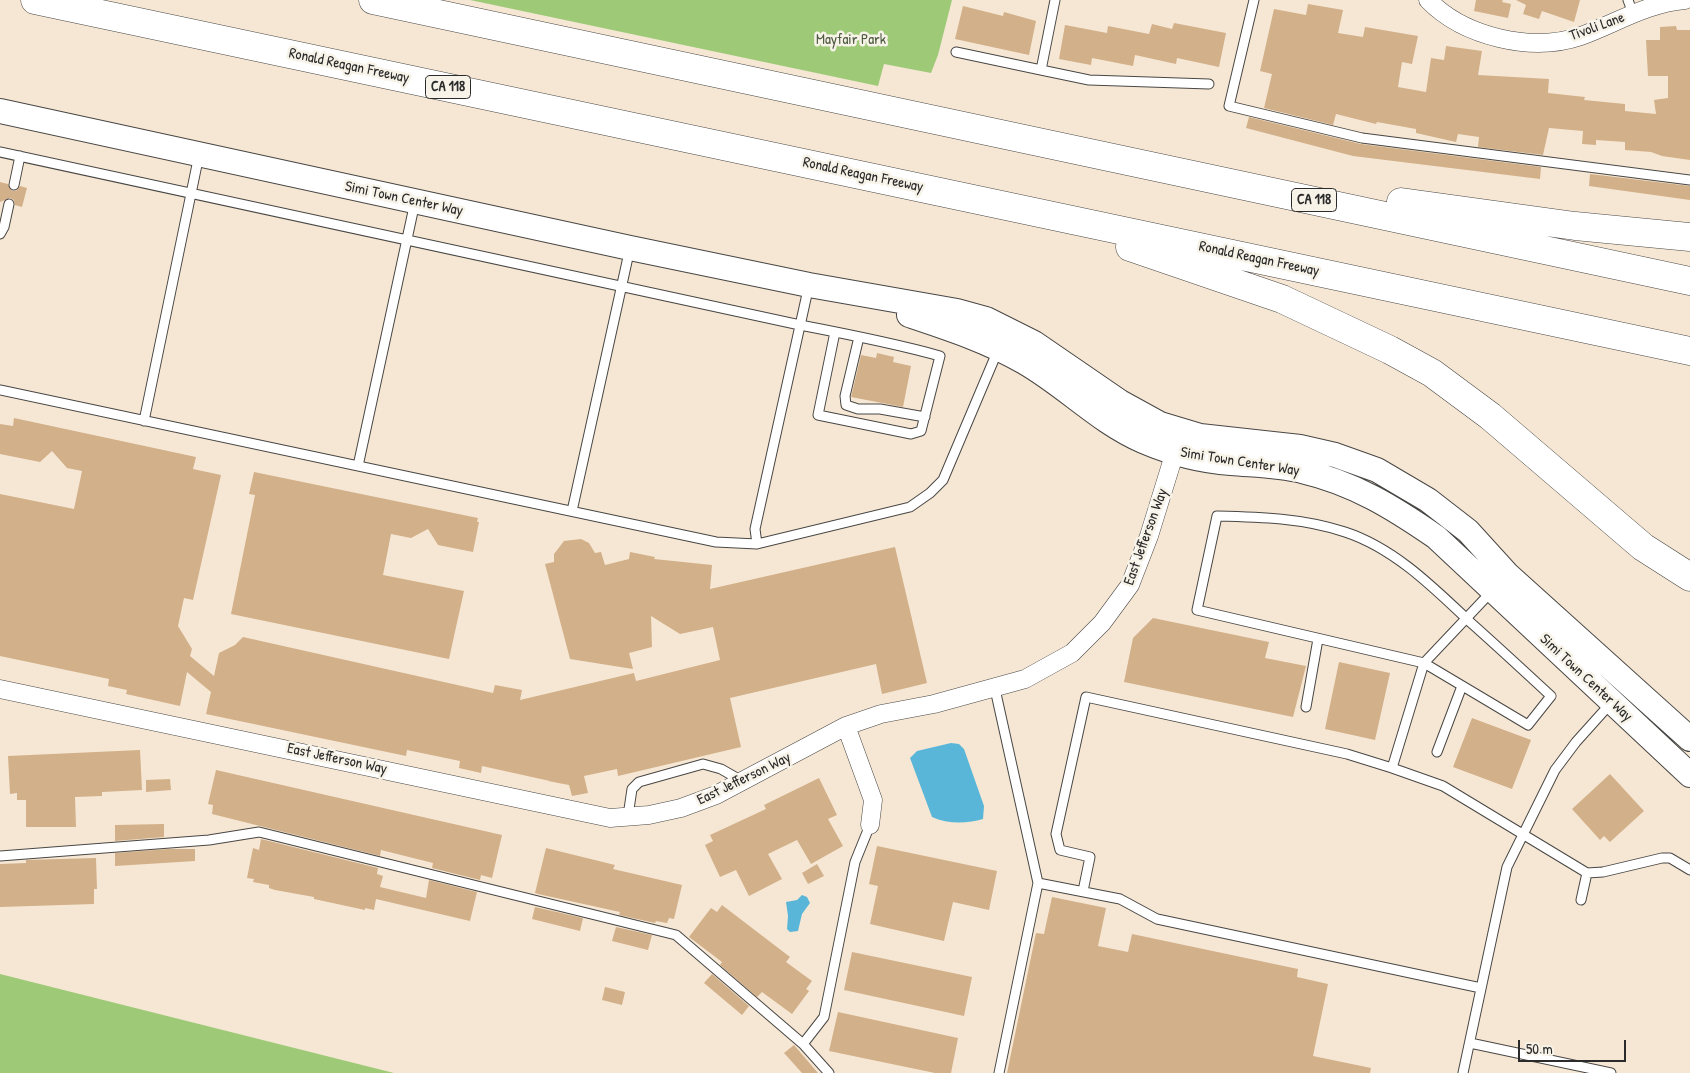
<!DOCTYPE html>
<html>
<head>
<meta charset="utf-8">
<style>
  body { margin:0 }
  #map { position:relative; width:1690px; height:1073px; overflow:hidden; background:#f6e7d4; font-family:"Patrick Hand",sans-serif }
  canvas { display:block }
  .scale { position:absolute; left:1518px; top:1040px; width:108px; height:22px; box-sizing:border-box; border:2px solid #2b2b2b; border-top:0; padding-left:6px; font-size:15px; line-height:18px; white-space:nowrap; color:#2b2b2b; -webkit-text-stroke:4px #f7f3e8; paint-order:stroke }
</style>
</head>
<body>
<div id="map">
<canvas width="1690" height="1073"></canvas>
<div class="scale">50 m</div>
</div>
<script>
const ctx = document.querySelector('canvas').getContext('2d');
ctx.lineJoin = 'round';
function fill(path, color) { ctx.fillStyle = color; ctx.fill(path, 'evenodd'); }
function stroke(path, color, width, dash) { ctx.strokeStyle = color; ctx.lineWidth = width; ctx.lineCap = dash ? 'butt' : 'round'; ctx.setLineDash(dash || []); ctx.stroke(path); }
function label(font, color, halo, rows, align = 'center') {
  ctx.font = font + ' "Patrick Hand",sans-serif'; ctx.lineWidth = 5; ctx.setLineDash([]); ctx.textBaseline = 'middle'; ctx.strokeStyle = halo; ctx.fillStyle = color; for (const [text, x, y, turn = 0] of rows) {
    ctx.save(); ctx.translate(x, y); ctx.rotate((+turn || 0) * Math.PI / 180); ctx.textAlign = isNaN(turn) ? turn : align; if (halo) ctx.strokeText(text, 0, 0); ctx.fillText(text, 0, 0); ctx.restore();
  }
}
fill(new Path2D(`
  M470 0H952L938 55 931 73 884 64 878 86Z
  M0 974 394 1073H0Z`), '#9eca78');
fill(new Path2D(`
  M951 743 959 744 964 749 984 806 983 819C967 824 947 824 932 817L910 758 917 751Z
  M802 895 807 897 810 903 802 914 798 931 790 932 787 929 788 916 786 902 797 900Z`), '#5ab6d8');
fill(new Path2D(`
  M1476 0H1503L1502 2 1511 4 1508 18 1474 11Z
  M1516 0H1580L1574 22 1542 11 1539 19 1523 14 1526 5Z
  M1308 4 1343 10 1338 33 1363 37 1365 27 1418 36 1412 64 1402 62 1398 87 1426 92 1431 58 1444 60 1446 46 1482 51 1478 75 1549 79 1548 93 1585 97 1584 100 1625 104V111L1656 114 1654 100 1668 98V76H1648L1646 40H1660V27L1676 26 1677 30H1690V160L1662 156 1651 152 1625 150V142L1596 140V145L1582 144 1583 131 1549 128 1543 155 1478 147 1479 137 1458 134 1456 142 1416 133V129L1377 122 1376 124 1336 114 1333 125 1264 108 1272 74 1260 71 1274 9 1306 15Z
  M963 6 1003 16 1004 12 1036 21 1029 55 955 39Z
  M1174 23 1226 33 1219 67 1177 58 1176 64 1135 55 1133 66 1092 58 1091 65 1059 59 1065 25 1107 33 1108 26 1149 34 1152 24 1172 29Z
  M1249 117 1361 144 1541 167 1540 179 1353 156 1246 128Z
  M1590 174 1690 186V200L1589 186Z
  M0 182 8 184 12 191H16L20 186 27 188 22 207 15 205 14 200 10 198 0 202Z
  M877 353 894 357 893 362 911 366 903 407 851 397 861 355 876 358Z
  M14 418 196 457 193 469 221 475 193 600 184 598 178 626 192 649 190 656 214 676 219 653 235 645 243 637 493 693 495 685 522 690 520 700 634 673 636 681 720 660 713 627 680 634 651 616 652 647 629 653 633 669 570 659 545 564 554 562V554L564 541 581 539 589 543 595 553 601 552 605 565 629 559 630 552 655 557 654 559 712 565 710 589 895 547 927 683 882 694 876 664 730 698 741 747 618 776 617 769 584 776 588 793 572 796 569 785 548 781H550L482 766 481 773 459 768 460 761 407 750 406 756 206 714 211 692 187 672 180 706 126 694 127 690 108 686 109 679 0 656V494L74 509 82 471 67 468 52 451 40 462 0 454V424L13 426Z
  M254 472 478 518 477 522H479L473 552 438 545 428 529 411 538 391 534 383 575 464 591 449 659 231 614 255 495 249 494Z
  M1153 618 1269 642 1265 658 1306 666 1293 717 1124 682 1133 638Z
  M1339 662 1390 673 1375 740 1325 729Z
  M1472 718 1531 740 1512 789 1453 767Z
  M140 750 142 790 102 792V796L75 797 76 827H26V800H17V793L10 794 8 756Z
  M216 770 502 835 492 878 481 875 480 880 432 868 433 863 381 850 380 856 212 814 213 805 208 804Z
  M1610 774 1644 811 1610 842 1604 836 1600 840 1572 809Z
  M819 778 837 815 828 819 843 846 811 864 797 840 768 854 782 879 749 896 736 870 720 877 705 845 713 841 710 835 766 809 764 805Z
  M170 779 171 790 146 792V780Z
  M164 824V837L115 841V825Z
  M261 839 378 868 377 874 383 876 380 887 426 898 429 880 477 892 470 921 376 899 374 910 365 908V910L314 899V897L275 890 269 888V885L253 882 254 879 247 878 253 848 259 850Z
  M877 846 997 871 989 910 953 902 944 941 870 924 878 886 869 884Z
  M546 848 615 865 613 869 682 885 674 919 669 918 667 923 656 921 655 923 619 915 620 912 538 894 535 893Z
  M168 849H195V861L115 866V853Z
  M96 858 97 889H94V904L0 907V864L26 863V860Z
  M817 864 824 876 808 884 802 873Z
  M1052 897 1106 908 1098 946 1128 952 1132 934 1298 969 1297 977 1328 984 1313 1056 1371 1068 1370 1073H1007L1036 933 1044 934Z
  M722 905 790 957 786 962 812 981 806 989 809 991 792 1014 762 992 757 997 720 965 722 962 689 937 711 908 717 912Z
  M535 907 583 918 580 931 532 919Z
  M616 927 652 935 648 950 612 941Z
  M852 952 972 977 964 1016 844 990Z
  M712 974 749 1006 742 1015 704 983Z
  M605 987 625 992 622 1005 602 1000Z
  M838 1012 958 1038 951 1073H935L829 1051Z
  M794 1045 818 1073H802L784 1053Z`), '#d2b089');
const lane = new Path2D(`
  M1055 0 1041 70 1089 80 1209 84
  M1254 0 1229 106 1362 138 1690 180
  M1628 0 1633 14
  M956 52 1041 70
  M0 152 800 325C847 334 894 343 940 356L921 431 911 434 818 415 835 332
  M14 185 20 156
  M0 234 4 227 9 204
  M859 337 845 396 846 405 858 409H880L925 417
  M0 390 716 542 757 544 910 507 930 493 943 480 998 350
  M144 421 199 155
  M358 466 415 202
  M572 511 630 248
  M757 544 755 529 809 285
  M995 689 1038 883 1120 899 1157 919 1481 988
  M1306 707 1318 639
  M1437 752 1462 686
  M1392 768 1424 663 1528 725 1551 696C1524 671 1497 646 1470 622 1433 587 1394 548 1345 532 1303 518 1260 517 1217 516L1197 610 1424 663 1493 590
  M628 816 632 789 639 782 703 764 721 769 742 781
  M0 856 209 840 259 832 676 935 803 1044 829 1073
  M1083 891 1090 857 1060 850 1056 834 1086 697 1347 754 1392 768 1443 786 1587 873 1603 872 1662 858H1670L1690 870
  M1581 900 1587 873
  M1470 1043 1611 1073
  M803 1044 824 1017 855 862 870 825
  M999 1073 1038 883
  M1463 1073 1507 867 1555 770 1576 742 1611 703`);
const street = new Path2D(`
  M1428 0C1464 37 1532 53 1581 36 1616 23 1648 3 1685 0
  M0 689 610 818 649 815 681 808 716 795 846 726 881 714 934 704 1025 679 1072 653 1102 623 1130 585 1149 536 1178 442
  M846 726 873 800 870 825`);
const secondary = new Path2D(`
  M0 111 630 248 809 285 957 311 986 319 1034 343 1120 402 1160 424 1200 436 1300 447 1335 455 1377 470 1428 500 1468 531 1508 575 1690 739
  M909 315C948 328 988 341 1024 362 1066 386 1099 422 1143 441 1171 453 1201 461 1231 463 1255 465 1279 465 1302 471 1354 483 1394 508 1436 537L1690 775`);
const highway = new Path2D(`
  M35 0 1690 351
  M373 0 1690 281
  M1401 202 1575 226 1690 237
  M1130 247 1282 299 1390 350 1432 373 1490 416 1643 547 1690 577`);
stroke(lane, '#494744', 11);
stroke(street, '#494744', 19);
stroke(secondary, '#494744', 26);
stroke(highway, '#494744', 29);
stroke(lane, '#fff', 9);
stroke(street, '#fff', 18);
stroke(secondary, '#fff', 24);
stroke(highway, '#fff', 28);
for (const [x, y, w] of [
  [448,87,45],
  [1314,200,45]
]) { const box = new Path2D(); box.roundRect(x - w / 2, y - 11.5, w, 23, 4); ctx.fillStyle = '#f7f3e8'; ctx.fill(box); stroke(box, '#2b2b2b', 1); }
label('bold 14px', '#2b2b2b', null, [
  ["CA 118",448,87],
  ["CA 118",1314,200]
]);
label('15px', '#2b2b2b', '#f7f3e8', [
  ["Tivoli Lane",1597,27,-20],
  ["Ronald Reagan Freeway",349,66,12],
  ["Ronald Reagan Freeway",863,175,12],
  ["Simi Town Center Way",404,199,12],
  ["Ronald Reagan Freeway",1259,259,12],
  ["Simi Town Center Way",1240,462,9],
  ["East Jefferson Way",1146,537,-70],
  ["Simi Town Center Way",1586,678,43],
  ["East Jefferson Way",337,759,12],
  ["East Jefferson Way",744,779,-26]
]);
label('15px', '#4e5b42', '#f7f3e8', [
  ["Mayfair Park",851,40]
]);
</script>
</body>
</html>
